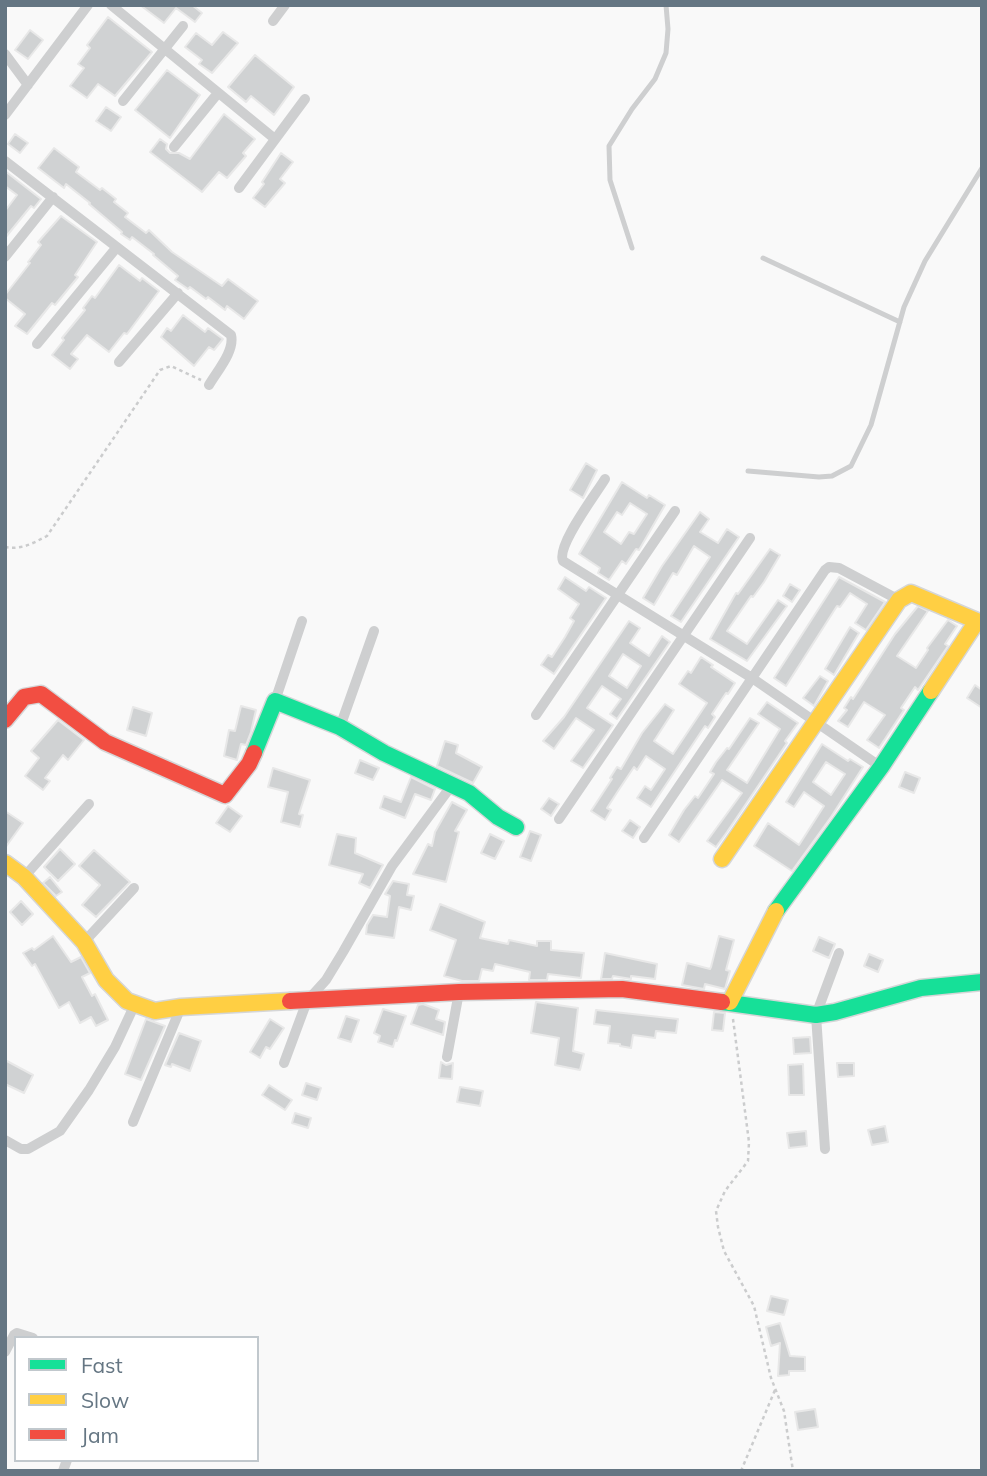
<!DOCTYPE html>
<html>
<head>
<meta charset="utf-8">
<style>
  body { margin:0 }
  #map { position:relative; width:987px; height:1476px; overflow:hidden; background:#f9f9f9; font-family:Mulish,sans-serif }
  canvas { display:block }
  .frame { position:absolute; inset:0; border:7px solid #657683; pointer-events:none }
  .legend { position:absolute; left:14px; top:1336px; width:245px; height:126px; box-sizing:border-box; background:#fff; border:2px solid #c1c8cd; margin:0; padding:9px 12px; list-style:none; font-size:21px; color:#657683 }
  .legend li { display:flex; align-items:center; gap:14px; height:35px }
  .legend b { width:35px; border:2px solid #c1c8cd }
</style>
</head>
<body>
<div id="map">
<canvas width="987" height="1476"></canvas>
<div class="frame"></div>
<ul class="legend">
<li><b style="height:9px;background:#16e098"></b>Fast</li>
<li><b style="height:9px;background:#ffcf43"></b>Slow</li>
<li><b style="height:9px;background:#f24e42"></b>Jam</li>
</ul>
</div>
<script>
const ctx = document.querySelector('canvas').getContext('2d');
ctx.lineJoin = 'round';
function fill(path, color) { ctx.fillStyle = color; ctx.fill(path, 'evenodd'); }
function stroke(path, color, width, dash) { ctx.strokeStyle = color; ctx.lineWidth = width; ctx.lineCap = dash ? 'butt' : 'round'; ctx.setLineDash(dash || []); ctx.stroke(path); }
const building = new Path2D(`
  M140 5H192L202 13 195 22 176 8 164 23Z
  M108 17 152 52 115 96 98 84 87 98 70 86 84 68 78 64 90 48 87 45Z
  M30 30 43 40 28 59 15 50Z
  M223 32 238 43 212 73 199 64 202 60 185 47 196 33 212 45Z
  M255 55 294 87 274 115 251 96 246 102 228 87Z
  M167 70 200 95 170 138 135 110Z
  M106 107 121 117 111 131 96 121Z
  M224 114 255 139 243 153 246 156 227 178 219 172 202 192 150 152 160 139 167 144 166 149 170 153H179L190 159Z
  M15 134 28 143 20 153 8 144Z
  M54 148 79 167 76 172 100 190 102 188 116 199 114 202 128 213 125 217 146 233 149 230 172 252 222 286 228 279 258 301 244 319 227 306 225 310 208 297 206 299 190 287 188 289 175 280 178 276 153 255 154 254 132 237 130 240 121 234 122 232 89 204 90 203 66 184 64 188 38 168Z
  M281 153 293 162 280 179 285 183 265 207 253 198 264 184 262 182Z
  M5 171 41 199 34 208 31 206 5 238V211L17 195 5 186Z
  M61 216 97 242 75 275 78 277 55 305 52 303 27 334 15 326 25 314 5 298V295L30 263 28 262 41 245 38 242Z
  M119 265 140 281 142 278 159 291 127 334 124 333 109 352 87 335 71 354 78 359 70 369 52 355 64 340 62 338 85 310 83 308 92 296 95 298Z
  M183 315 205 332 208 328 223 339 214 350 209 347 194 366 161 337 167 328 171 331Z
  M586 463 597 470 583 498 570 490Z
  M622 482 647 498 649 495 665 505 639 550 636 549 626 564 622 561 609 580 598 573 600 568 579 554ZM630 503 647 514 634 534 629 532 621 544 604 532 617 512 622 515Z
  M700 512 709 519 700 532 718 543 727 529 739 537 681 622 671 616 710 557 694 546 677 575 673 573 654 605 643 598 662 566Z
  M770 549 780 555 764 582 753 597 751 596 727 631 747 644 778 600 787 606 747 661 710 639 736 593 738 594Z
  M565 577 586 591 589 587 606 598 554 674 541 665 548 655 552 657 565 637 574 621 570 618 579 604 558 589Z
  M839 577 885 602 866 630 855 623 867 604 850 593 840 607 837 606 786 686 774 678Z
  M790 584 800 590 792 602 783 596Z
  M918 606 928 611 897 656 916 668 928 650 927 648 948 620 957 626 945 644 948 646 918 690 915 687 901 708 904 710 879 748 867 740 885 715 864 702 848 727 838 721 847 710 844 708 851 697 853 699 895 634Z
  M629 621 640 628 630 643 649 656 662 636 670 642 617 719 610 714 621 699 602 686 587 708 613 725 583 768 571 761 594 730 576 718 554 749 543 741 564 717ZM623 654 641 666 627 688 609 676Z
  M850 627 859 633 834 675 825 669Z
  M701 657 713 665 711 667 735 683 728 694 726 693 712 714 715 717 708 728 705 726 651 807 637 798 645 786 651 790 665 769 646 756 637 770 634 767 618 791 607 808 611 810 605 820 591 811 612 779 610 778 617 767 621 769 642 733 665 704 674 710 654 741 673 754 707 703 679 684 688 671 691 673Z
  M820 676 828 681 814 706 803 698Z
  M975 685 982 690V708L967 698Z
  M767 702 798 723 785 741 787 743 727 832 716 847 707 841 742 793 722 780 679 842 669 835 684 810 695 796 698 798 714 774 710 772 716 762 727 748 729 749 750 718 759 723 727 770 747 783 780 729 758 714Z
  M241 706 256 710 251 732 246 745 241 744 237 760 224 756 229 730 235 731Z
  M133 707 152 713 146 736 127 730Z
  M58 720 84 740 68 760 63 755 45 778 50 781 43 790 25 776 39 758 31 751Z
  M445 741 458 745 456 753 482 767 473 783 437 766Z
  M822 744 848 761 850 759 863 767 831 817 792 871 754 846 768 823 799 845 824 806 804 792 794 807 786 802ZM826 762 845 774 831 795 813 782Z
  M360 760 379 768 373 780 355 773Z
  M273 768 310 780 299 814 303 815 300 827 281 822 288 792 268 787Z
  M905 772 920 778 914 793 899 787Z
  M411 777 435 789 431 800 415 794 405 818 380 808 384 796 401 802Z
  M549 798 559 804 551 816 541 809Z
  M452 802 467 810 455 831 459 832 446 882 413 874 428 844 432 846 435 832Z
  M228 806 242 816 230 832 216 823Z
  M5 811 23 823 5 848Z
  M630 820 640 827 633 838 622 831Z
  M530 831 541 835 531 861 520 857Z
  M337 834 356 838 355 853 383 865 370 888 359 883 363 874 329 865Z
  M490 834 504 841 495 859 481 853Z
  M60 849 75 864 58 881 44 867Z
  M94 850 130 882 96 917 82 905 100 885 79 866Z
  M50 877 62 892 56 896 43 883Z
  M393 881 409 884 407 895 414 896 411 910 399 907 394 938 366 934 367 925 373 915 387 917 390 896 385 894Z
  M21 901 33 914 22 925 10 912Z
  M440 904 485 922 480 938 508 944 509 940 537 946V941H551V950L584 953 581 978 548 974 547 980H529L530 972 495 964 493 971 482 969 479 981H462L444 976 456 940 430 930Z
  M53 936 71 962 81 957 90 973 82 977 92 996 95 994 108 1020 96 1026 91 1017 80 1023 69 1002 59 1008 35 964 32 966 23 953 32 948 34 950Z
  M719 936 734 940 726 970 730 971 725 989 705 984 704 989 682 985 687 963 710 969 711 967Z
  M819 937 835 944 829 958 813 951Z
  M605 953 657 964 655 979 631 976V979L613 976 612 979H601Z
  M869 954 883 960 878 972 864 966Z
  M536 1002 578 1008 573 1051 584 1054 580 1070 555 1065 559 1038 531 1033Z
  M423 1004 439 1010 436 1019 445 1022 443 1035 411 1024 418 1005Z
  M383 1009 406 1016 397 1041 395 1040 393 1047 378 1042 380 1036 374 1033Z
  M596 1010 678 1019 676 1033 656 1031 655 1038 633 1035 631 1048 620 1046V1044L608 1043 610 1026 594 1024Z
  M714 1012 725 1013 723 1031 712 1030Z
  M346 1016 359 1020 351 1042 338 1038Z
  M146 1019 165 1026 141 1080 125 1074Z
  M270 1019 284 1028 270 1049 266 1047 260 1058 250 1052Z
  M179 1033 201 1041 190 1071 172 1064 171 1067 165 1065Z
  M810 1037 811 1053 794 1054 793 1038Z
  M5 1060 33 1075 24 1093 5 1084Z
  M441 1062 446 1065 453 1063 452 1079 439 1078Z
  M837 1063H854V1076L838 1077Z
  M803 1064 804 1095H789L788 1065Z
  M306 1083 321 1088 317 1100 302 1095Z
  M269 1085 292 1100 285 1110 262 1095Z
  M460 1087 483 1091 480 1106 457 1102Z
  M295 1113 311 1118 308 1128 292 1123Z
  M885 1126 888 1142 872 1145 868 1130Z
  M806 1131 807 1146 789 1148 787 1133Z
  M771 1296 788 1300 784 1315 767 1311Z
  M780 1323 790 1356 805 1357V1371H789V1375L778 1376 780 1343 771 1346 766 1327Z
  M815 1409 818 1427 798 1430 795 1412Z`);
fill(building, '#d0d2d3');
stroke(building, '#e8e8e8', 2);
const fast = new Path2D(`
  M254 753 275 701 340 727 384 753 469 793 498 817 516 827
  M776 911 881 767 931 691
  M722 1002 816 1015 835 1012 921 988 982 982`);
const slow = new Path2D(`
  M722 859 899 600 911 593 977 621 931 691
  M5 863 24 877 84 942 106 980 127 1001 155 1011 181 1007 290 1001
  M730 1002 776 911`);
const jam = new Path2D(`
  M5 720 24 697 41 694 105 742 225 795 249 764 254 753
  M290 1001 459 992 622 989 722 1002`);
stroke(fast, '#d5d6d7', 19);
stroke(slow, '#d5d6d7', 19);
stroke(jam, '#d5d6d7', 19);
stroke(new Path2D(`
  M5 547C22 550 33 543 47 536L160 370 171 366 201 380
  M733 1019 749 1142 748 1161 725 1191 716 1211 718 1227 724 1251 754 1306 771 1378 784 1411 793 1471
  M741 1471 775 1390`), '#cbcccd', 2.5, [3.5, 3.5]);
stroke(new Path2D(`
  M632 248 610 180 609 146 632 109 655 79 666 53 668 29 666 5
  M763 258 900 322
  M748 471 819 477 832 476 851 466 871 425 904 307 925 261 982 168`), '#cecfd0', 5);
stroke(new Path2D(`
  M111 5 275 139
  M273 21 285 5
  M5 54 28 85
  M123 101 183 26
  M5 115 88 5
  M174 147 218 93
  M5 161 231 335C235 351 217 371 209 385
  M239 188 305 99
  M5 257 53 197
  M37 344 117 247
  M119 362 178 293
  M605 479C596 494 556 546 563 561L752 678 881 767
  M275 701 302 621
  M536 715 675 511
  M340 727 374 631
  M559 819 750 538
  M644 838 825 570 829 567 839 568 899 600
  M24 877 89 804
  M84 942 134 888
  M447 1057 459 992
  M284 1063 307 1001 326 980 343 952 392 866 452 785
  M133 1122 181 1007
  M5 1140 21 1149H28L60 1131 89 1090 115 1047 135 1004
  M825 1149 816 1015 839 953
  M5 1352 14 1335 17 1333 33 1338
  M63 1471 67 1460`), '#cecfd0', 10);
stroke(fast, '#16e098', 16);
stroke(slow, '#ffcf43', 16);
stroke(jam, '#f24e42', 16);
</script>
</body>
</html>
